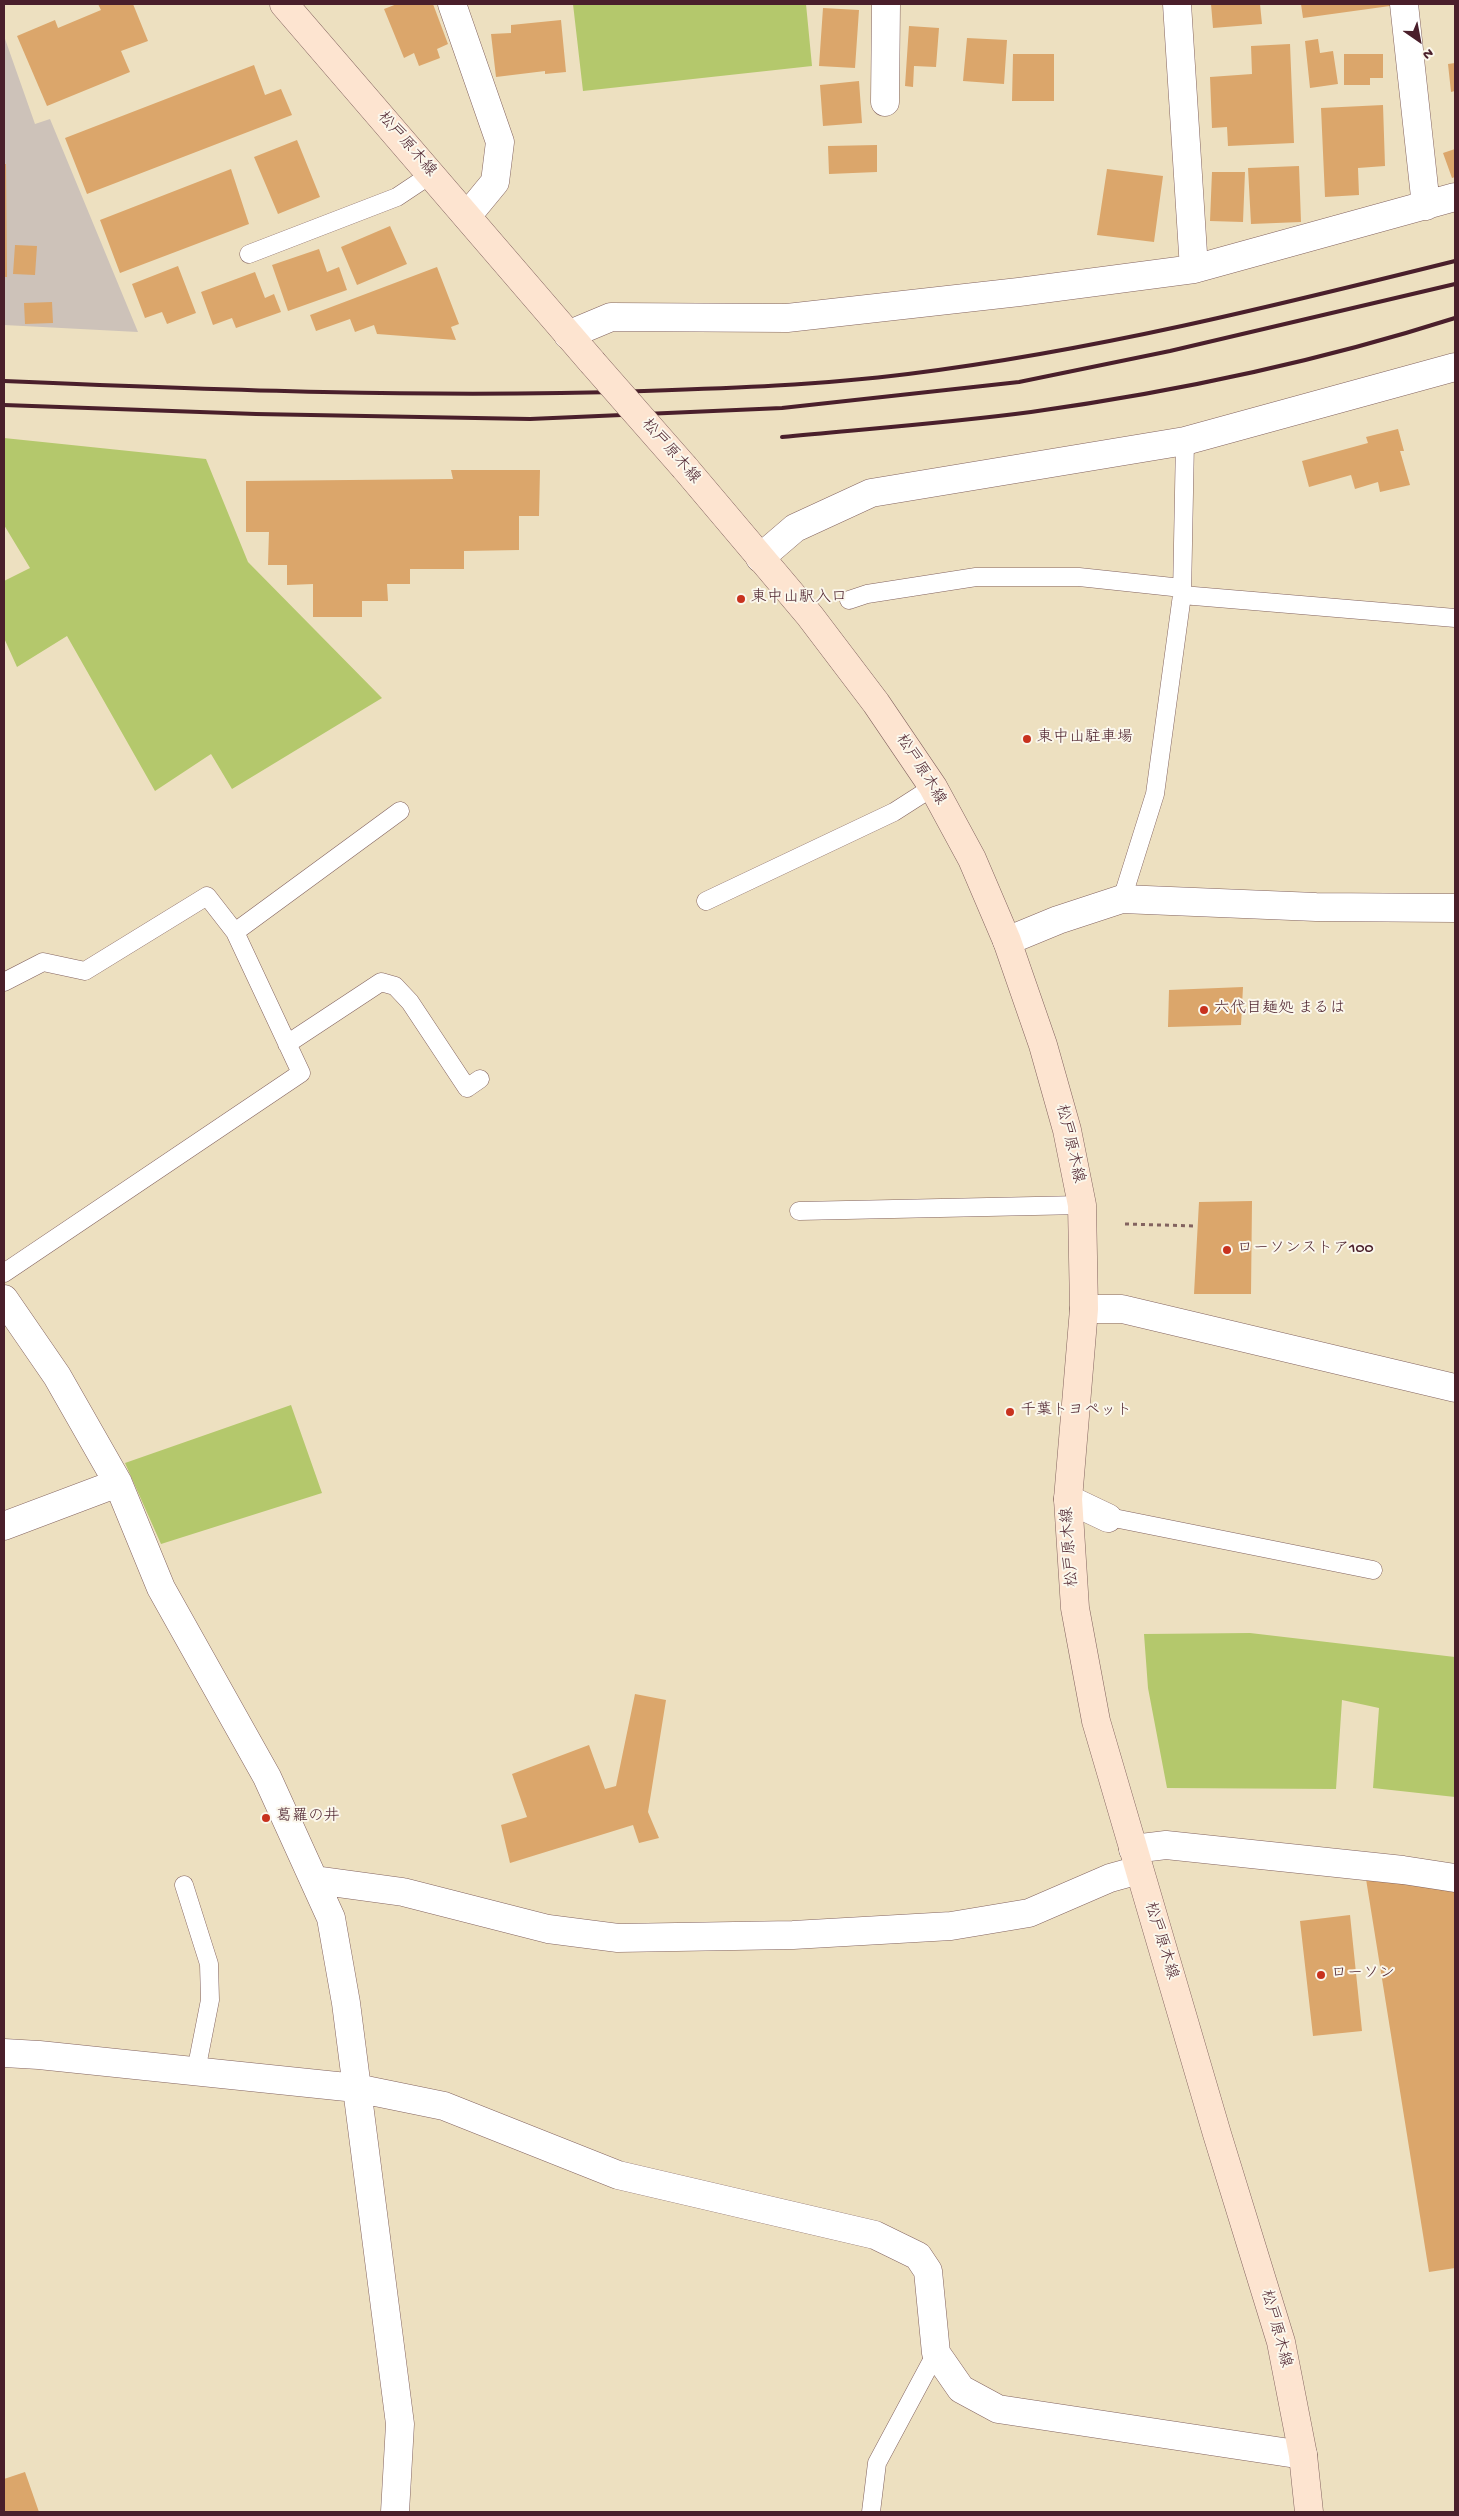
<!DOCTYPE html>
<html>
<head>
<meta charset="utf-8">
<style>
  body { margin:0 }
  #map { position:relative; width:1459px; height:2516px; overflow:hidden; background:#ede0c0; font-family:"Gochi Hand",sans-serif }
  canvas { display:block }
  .frame { position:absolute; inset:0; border:5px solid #4a1f2b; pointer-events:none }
  .north { position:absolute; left:1394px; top:15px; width:50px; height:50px; -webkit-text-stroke:4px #fbf7ec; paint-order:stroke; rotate:147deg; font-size:14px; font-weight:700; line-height:20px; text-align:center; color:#4a1f2b }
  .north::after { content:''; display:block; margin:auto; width:18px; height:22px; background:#4a1f2b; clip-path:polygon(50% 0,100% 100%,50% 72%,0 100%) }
</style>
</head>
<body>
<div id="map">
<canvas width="1459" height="2516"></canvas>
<div class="frame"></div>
<div class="north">N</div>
</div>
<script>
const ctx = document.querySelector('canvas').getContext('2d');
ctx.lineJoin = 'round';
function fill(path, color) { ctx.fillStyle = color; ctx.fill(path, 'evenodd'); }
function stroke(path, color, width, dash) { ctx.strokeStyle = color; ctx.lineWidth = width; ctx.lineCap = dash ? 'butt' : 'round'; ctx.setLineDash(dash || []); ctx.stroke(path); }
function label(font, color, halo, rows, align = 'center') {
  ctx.font = font + ' "Gochi Hand","Klee One",sans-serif'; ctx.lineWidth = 4; ctx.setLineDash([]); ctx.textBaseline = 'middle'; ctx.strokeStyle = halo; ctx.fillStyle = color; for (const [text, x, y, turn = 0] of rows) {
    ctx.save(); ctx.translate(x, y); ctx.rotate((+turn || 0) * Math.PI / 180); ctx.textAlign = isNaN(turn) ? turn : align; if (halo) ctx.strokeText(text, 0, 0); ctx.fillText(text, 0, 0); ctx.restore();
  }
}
fill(new Path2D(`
  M4 36 35 124 50 119 138 332 4 325Z`), '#cdc2b9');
fill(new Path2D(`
  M573 4H806L812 66 583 91Z
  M4 438 206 459 248 562 382 698 232 789 211 754 155 791 67 636 17 667 4 638V581L30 568 4 525Z
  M291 1405 322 1493 161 1544 125 1463Z
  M1250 1633 1455 1657V1797L1373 1788 1379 1708 1342 1700 1336 1789 1167 1788 1148 1688 1144 1634Z`), '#b4c86c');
fill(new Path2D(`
  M98 4H133L148 41 121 51 130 72 47 106 17 36 55 20 58 28 101 10Z
  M397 4H433L448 44 437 49 440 58 419 66 414 53 404 58 384 9Z
  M1211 4H1260L1262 24 1213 28Z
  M1301 4H1390V6L1303 18Z
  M823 8 859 10 855 68 819 66Z
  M561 20 566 72 545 74V71L496 77 491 34 511 33V25Z
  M909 26 939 28 936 67 914 66 913 87 905 86Z
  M967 38 1007 40 1004 84 963 81Z
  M1318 39 1320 53 1333 51 1338 84 1310 88 1305 41Z
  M1290 44 1294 143 1228 146 1227 127 1212 128 1210 77 1252 74 1251 46Z
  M1013 54H1054V101H1012Z
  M1344 54H1383V78H1370V85H1344Z
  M1455 63V91L1451 92 1448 64Z
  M254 65 265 95 281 89 292 115 87 194 65 138Z
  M859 81 862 123 823 126 820 85Z
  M1383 105 1385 166 1358 168 1359 195 1325 197 1321 108Z
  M297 140 320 197 278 214 254 157Z
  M877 145V172L829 174 828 146Z
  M1455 149V177L1452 178 1443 153Z
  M4 164H6L7 277H4Z
  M1299 166 1301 222 1251 224 1248 168Z
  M231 169 249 224 120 273 100 220Z
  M1107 169 1163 176 1154 242 1097 235Z
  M1212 172H1245L1243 222 1210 221Z
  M390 226 407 264 357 285 341 247Z
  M15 245 37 246 35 275 13 274Z
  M319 249 327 272 339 267 347 290 288 311 272 265Z
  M178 266 196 313 167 324 162 312 145 318 132 284Z
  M437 267 459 324 451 327 456 340 377 334 374 325 355 332 350 319 316 331 310 315Z
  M255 272 265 298 274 294 281 312 236 328 232 318 213 325 201 292Z
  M52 302 53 323 25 324 24 303Z
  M1398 429 1404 451H1400L1410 485 1380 492 1378 482 1355 489 1351 475 1309 487 1302 461 1368 443 1366 437Z
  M451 470H540L539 516H519V550L464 551V569H410V584H387L388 601H362V617H313V584L287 585V565H268L269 532H246V481L453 479Z
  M1243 987 1241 1025 1168 1027 1169 990Z
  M1252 1201 1251 1294H1194L1199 1202Z
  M635 1694 666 1700 648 1812 659 1838 639 1843 633 1825 510 1863 501 1825 527 1817 512 1774 589 1745 605 1789 616 1786Z
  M1366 1879 1455 1887V2268L1429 2272Z
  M1350 1915 1362 2031 1313 2036 1300 1921Z
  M25 2472 39 2512H4V2479Z`), '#dba66b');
const lane = new Path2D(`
  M249 254 397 197 430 175
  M1182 595 1455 618
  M849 600 867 594 976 577H1079L1182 588
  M1122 899 1155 794 1182 595 1185 441
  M706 901 894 812 933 787
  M235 932 400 811
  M4 982 43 962 85 971 207 896 235 932 301 1073 4 1273
  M287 1044 381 982 395 986 410 1002 467 1088 480 1079
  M799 1211 1082 1205
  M1109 1517 1373 1570
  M184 1885 209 1964 210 2000 196 2071
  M871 2512 877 2463 936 2353`);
const street = new Path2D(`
  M452 4 500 142 495 182 467 216
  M1177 4 1194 269
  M1404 4 1426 206
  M885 102 886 4
  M568 335 611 317 787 318 1019 292 1194 269 1455 197
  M760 558 795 528 871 493 1185 441 1455 367
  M1007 941 1058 920 1122 899 1316 907 1455 908
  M4 1299 57 1376 118 1483 161 1588 267 1777 331 1918 346 2003 400 2424 395 2512
  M1084 1309H1122L1455 1388
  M1068 1499 1108 1518
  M4 1526 118 1483
  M1133 1849 1166 1845 1403 1870 1455 1878
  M315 1880 403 1892 548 1929 618 1938 793 1935 951 1926 1029 1913 1110 1878 1139 1870
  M4 2053 39 2055 356 2088 444 2106 618 2175 875 2235 918 2256 928 2271 936 2353 961 2389 998 2409 1303 2455`);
const secondary = new Path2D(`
  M284 4 592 362
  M685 468 810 616 876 703 933 787 972 859 1007 941 1043 1045 1067 1130 1082 1205 1084 1309 1068 1499 1075 1608 1096 1721 1217 2134 1281 2342 1303 2455 1309 2512`);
stroke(lane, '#83635f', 19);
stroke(street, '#83635f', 29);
stroke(secondary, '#83635f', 29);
stroke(new Path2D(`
  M1125 1224 1197 1226`), '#83635f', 3, [4, 4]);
stroke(lane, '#fff', 18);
stroke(street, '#fff', 28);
stroke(secondary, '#fde4d0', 28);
stroke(new Path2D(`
  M4 381C217 390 430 398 644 391 732 388 820 385 908 374 1093 351 1274 306 1455 261
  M4 405 256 414 530 419 782 408 1019 382 1170 351 1455 284
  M782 437C865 429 948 423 1031 412 1174 392 1317 362 1455 318`), '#4a1f2b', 4);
const secondaryBridge = new Path2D(`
  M592 362 685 468`);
stroke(secondaryBridge, '#83635f', 29, []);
stroke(secondaryBridge, '#fde4d0', 28);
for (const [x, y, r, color] of [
  [741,599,5,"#c8321e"],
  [1027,739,5,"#c8321e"],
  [1204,1010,5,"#c8321e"],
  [1227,1250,5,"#c8321e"],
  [1010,1412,5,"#c8321e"],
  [266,1818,5,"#c8321e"],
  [1321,1975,5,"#c8321e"]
]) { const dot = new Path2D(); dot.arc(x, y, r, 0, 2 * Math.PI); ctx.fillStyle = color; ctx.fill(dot); stroke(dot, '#fbf7ec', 2); }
label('16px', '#4a1f2b', '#fbf7ec', [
  ["松戸原木線",406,145,49],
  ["松戸原木線",670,452,49],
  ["松戸原木線",920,770,58],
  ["松戸原木線",1069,1144,77],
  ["松戸原木線",1071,1547,-94],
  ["松戸原木線",1160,1941,73],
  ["松戸原木線",1275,2329,75]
]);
label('16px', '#4a1f2b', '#fbf7ec', [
  ["東中山駅入口",751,599],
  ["東中山駐車場",1037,739],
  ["六代目麺処 まるは",1214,1010],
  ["ローソンストア100",1237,1250],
  ["千葉トヨペット",1020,1412],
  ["葛羅の井",276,1818],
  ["ローソン",1331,1975]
], 'left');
</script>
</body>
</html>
